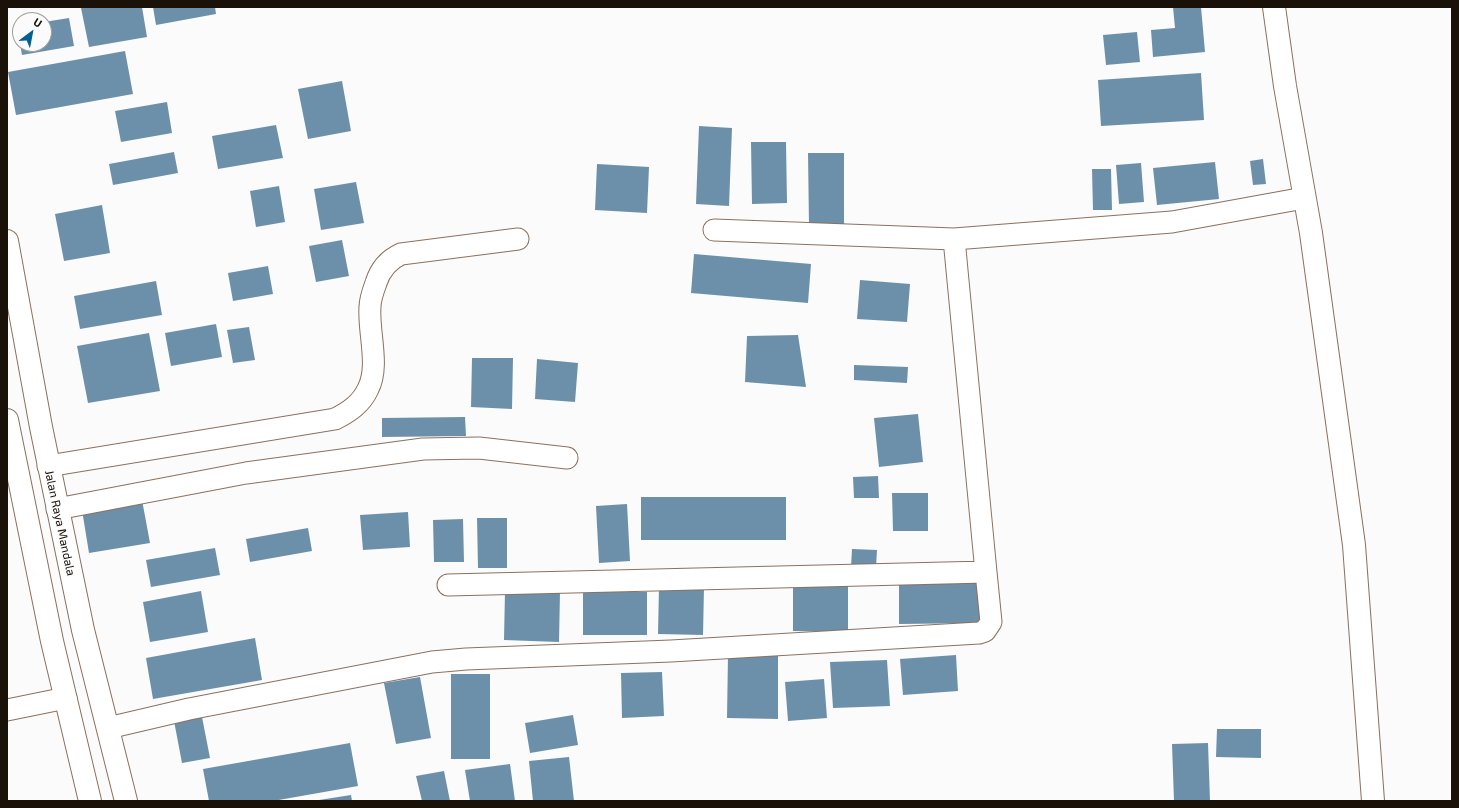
<!DOCTYPE html>
<html>
<head>
<meta charset="utf-8">
<style>
  body { margin:0 }
  #map { position:relative; width:1459px; height:808px; overflow:hidden; background:#fbfbfb; font-family:"Exo 2",sans-serif }
  canvas { display:block }
  .frame { position:absolute; inset:0; border:8px solid #1a1109; pointer-events:none }
  .north { position:absolute; left:12px; top:12px; width:40px; height:40px; box-sizing:border-box; background:#fbfbfb; border:1px solid #a19d9a; border-radius:50%; rotate:32deg; font-size:11px; font-weight:700; line-height:16px; text-align:center; color:#1a1109 }
  .north::after { content:''; display:block; margin:auto; width:14px; height:18px; background:#006090; clip-path:polygon(50% 0,100% 100%,50% 72%,0 100%) }
</style>
</head>
<body>
<div id="map">
<canvas width="1459" height="808"></canvas>
<div class="frame"></div>
<div class="north">U</div>
</div>
<script>
const ctx = document.querySelector('canvas').getContext('2d');
ctx.lineJoin = 'round';
function fill(path, color) { ctx.fillStyle = color; ctx.fill(path, 'evenodd'); }
function stroke(path, color, width, dash) { ctx.strokeStyle = color; ctx.lineWidth = width; ctx.lineCap = dash ? 'butt' : 'round'; ctx.setLineDash(dash || []); ctx.stroke(path); }
function label(font, color, halo, rows, align = 'center') {
  ctx.font = font + ' "Exo 2",sans-serif'; ctx.lineWidth = 3; ctx.setLineDash([]); ctx.textBaseline = 'middle'; ctx.strokeStyle = halo; ctx.fillStyle = color; for (const [text, x, y, turn = 0] of rows) {
    ctx.save(); ctx.translate(x, y); ctx.rotate((+turn || 0) * Math.PI / 180); ctx.textAlign = isNaN(turn) ? turn : align; if (halo) ctx.strokeText(text, 0, 0); ctx.fillText(text, 0, 0); ctx.restore();
  }
}
fill(new Path2D(`
  M84 7H142L147 37 89 47 81 8Z
  M153 7H215L216 14 156 25Z
  M1173 7H1201L1205 52 1153 57 1151 30 1175 28Z
  M69 18 74 46 22 55 20 44H44V22Z
  M1137 32 1140 62 1106 65 1103 35Z
  M125 51 133 94 16 115 8 72Z
  M1201 73 1204 120 1101 126 1098 80Z
  M342 81 351 131 308 139 298 89Z
  M167 102 172 133 121 142 115 111Z
  M276 125 283 158 218 169 212 136Z
  M699 126 732 128 729 206 696 204Z
  M751 142H786L787 203 752 204Z
  M174 152 178 173 113 185 109 164Z
  M808 153H844V226H809Z
  M1263 159 1266 184 1253 185 1250 161Z
  M1215 162 1219 199 1157 205 1153 168Z
  M1141 163 1144 202 1119 204 1116 165Z
  M597 164 649 167 647 213 595 210Z
  M1092 169H1111L1112 210H1093Z
  M356 182 364 223 321 230 314 189Z
  M279 186 285 222 256 227 250 191Z
  M102 205 110 253 64 261 55 214Z
  M342 240 349 276 316 282 309 246Z
  M694 254 811 264 808 303 691 293Z
  M268 266 273 294 233 301 228 273Z
  M860 280 910 284 907 322 857 319Z
  M156 281 162 315 80 329 74 296Z
  M216 324 222 357 171 366 165 333Z
  M249 327 255 360 233 363 227 330Z
  M149 333 160 391 88 403 77 346Z
  M798 335 806 387 745 382 747 336Z
  M472 358H513L512 409 471 407Z
  M537 359 578 363 575 402 535 399Z
  M854 365 908 367 907 383 854 380Z
  M918 414 923 462 879 467 874 418Z
  M465 417 466 436 382 437V418Z
  M878 476 879 498H854L853 477Z
  M892 493H928V531H893Z
  M641 497H786V540H641Z
  M142 500 150 543 89 553 82 510Z
  M627 504 630 561 599 563 596 506Z
  M408 512 410 547 363 550 360 515Z
  M477 518H507V568H478Z
  M463 519 464 562H434L433 520Z
  M308 528 312 551 250 562 246 539Z
  M215 548 220 575 151 587 146 560Z
  M852 549 877 550 876 568 851 567Z
  M982 580 983 623 899 624V581Z
  M793 581 848 582V632L793 631Z
  M659 587 704 588 703 635 658 634Z
  M201 591 208 632 150 642 143 602Z
  M505 591 560 592 559 642 504 640Z
  M583 592H647V635H583Z
  M255 638 262 680 153 699 146 658Z
  M728 655 778 656V719L727 718Z
  M956 655 958 691 903 695 900 659Z
  M887 660 890 706 833 708 830 662Z
  M662 672 664 716 622 718 621 673Z
  M451 674H490V759H451Z
  M420 677 431 738 396 744 384 683Z
  M824 679 827 718 788 721 785 682Z
  M573 715 578 745 530 753 525 723Z
  M202 717 210 758 182 763 174 721Z
  M1217 729H1261V758L1216 757Z
  M350 743 358 786 273 801H209L203 769Z
  M1208 743 1210 801H1174L1172 744Z
  M569 757 574 801H533L529 761Z
  M510 764 515 801H470L465 770Z
  M444 771 450 801H422L416 776Z
  M351 795 352 801H319V800Z`), '#6c90aa');
const minor = new Path2D(`
  M714 230 954 239 1172 222 1304 198
  M954 239 986 572
  M48 466 335 419C349 412 361 404 368 389 380 366 368 332 370 307 370 299 373 291 376 283 380 270 388 260 401 254L518 239
  M57 509 246 473 423 449 479 448 567 458
  M7 710 66 698
  M108 728 189 709 432 662 466 659 671 651 979 633 985 631 991 622 986 572 448 585`);
const tertiary = new Path2D(`
  M1274 7 1285 86 1311 233 1354 545 1373 801`);
const trunk = new Path2D(`
  M7 241 41 427 83 630 126 801
  M7 420 52 641 90 801`);
stroke(minor, '#8b715e', 23);
stroke(tertiary, '#8b715e', 24);
stroke(trunk, '#8b715e', 24);
stroke(minor, '#fff', 21);
stroke(tertiary, '#fff', 22);
stroke(trunk, '#fff', 22);
label('12px', '#1a1109', '#fbfbfb', [
  ["Jalan Raya Mandala",60,523,78]
]);
</script>
</body>
</html>
